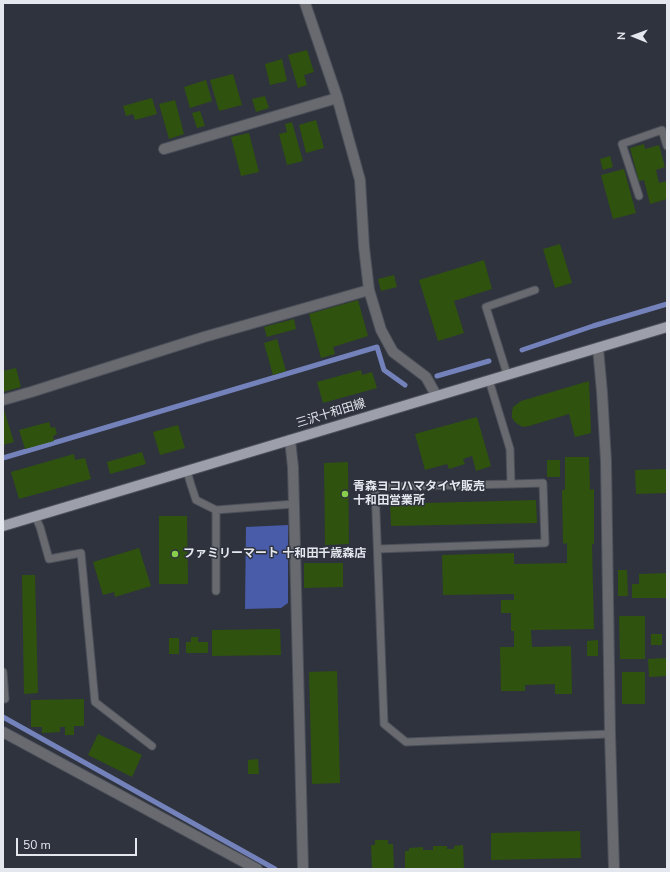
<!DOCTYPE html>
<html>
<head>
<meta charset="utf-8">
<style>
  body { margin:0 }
  #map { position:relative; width:670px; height:872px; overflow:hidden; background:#2f333d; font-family:"Nunito Sans",sans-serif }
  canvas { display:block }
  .frame { position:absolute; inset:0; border:4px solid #e4e7ee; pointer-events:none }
  .north { position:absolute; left:614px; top:16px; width:40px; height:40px; -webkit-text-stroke:3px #2f333d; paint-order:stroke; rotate:271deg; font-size:11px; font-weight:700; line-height:16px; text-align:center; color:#e4e7ee }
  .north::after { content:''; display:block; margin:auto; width:14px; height:18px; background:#e4e7ee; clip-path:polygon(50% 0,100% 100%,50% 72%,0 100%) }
  .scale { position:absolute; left:16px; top:838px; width:121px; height:18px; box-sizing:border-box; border:2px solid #e4e7ee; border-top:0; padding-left:5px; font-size:12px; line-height:14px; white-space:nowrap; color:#e4e7ee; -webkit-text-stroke:3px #2f333d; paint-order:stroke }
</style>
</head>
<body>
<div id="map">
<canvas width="670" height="872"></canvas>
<div class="frame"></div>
<div class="north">N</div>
<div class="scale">50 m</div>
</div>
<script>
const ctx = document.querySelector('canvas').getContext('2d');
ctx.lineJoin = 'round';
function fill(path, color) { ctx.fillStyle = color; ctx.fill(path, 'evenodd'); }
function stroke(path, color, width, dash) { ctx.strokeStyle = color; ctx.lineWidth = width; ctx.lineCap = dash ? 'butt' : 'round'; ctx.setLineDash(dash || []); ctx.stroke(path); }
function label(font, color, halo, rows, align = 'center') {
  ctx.font = font + ' "Nunito Sans","Noto Sans JP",sans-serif'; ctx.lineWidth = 3; ctx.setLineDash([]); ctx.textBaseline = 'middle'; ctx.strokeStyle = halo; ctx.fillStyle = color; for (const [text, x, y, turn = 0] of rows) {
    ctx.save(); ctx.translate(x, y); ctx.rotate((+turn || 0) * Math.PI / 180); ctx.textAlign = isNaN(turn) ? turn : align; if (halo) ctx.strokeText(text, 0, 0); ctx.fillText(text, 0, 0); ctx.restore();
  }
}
fill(new Path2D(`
  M288 525V603L281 608 245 609 246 527Z`), '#485caa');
stroke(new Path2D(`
  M522 350 593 326 667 304
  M437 376 489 361
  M3 458 377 347 384 370 405 385
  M3 717 275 869`), '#7482bb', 5);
fill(new Path2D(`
  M307 50 314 72 304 75 307 85 298 88 288 55Z
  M282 59 287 81 270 85 265 64Z
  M233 74 242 105 219 111 210 80Z
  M206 80 212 101 190 108 184 87Z
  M265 96 269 108 256 112 252 99Z
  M152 98 157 114 135 120 133 114 126 116 123 106Z
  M175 100 184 134 169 139 159 104Z
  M200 111 205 126 197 128 192 113Z
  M316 120 324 148 306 153 299 125Z
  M292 122 303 161 287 165 279 134 287 132 285 124Z
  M249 133 259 172 241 176 231 137Z
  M644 144 645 149 659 145 665 167 656 170 659 183 667 181V199L650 204 644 180 639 181 630 148Z
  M610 156 613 167 603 170 600 159Z
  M624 169 636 213 613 219 601 175Z
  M560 244 572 283 555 288 543 249Z
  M484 260 492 289 454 301 464 333 438 341 419 280Z
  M394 275 397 287 381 291 378 279Z
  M358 300 368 336 333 347 335 354 321 358 309 314Z
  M294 319 296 329 267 337 264 327Z
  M277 339 286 371 273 375 264 343Z
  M16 368 21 387 3 392V371Z
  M361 370 362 375 372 372 377 388 323 403 317 382Z
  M589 381 591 433 575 437 569 414 529 426 523 427 519 425 515 422 512 418V412L513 407 521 401Z
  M3 407 14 442 3 445Z
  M477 417 491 466 476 471 472 456 463 459 465 464 449 469 447 464 425 470 415 434Z
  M49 422 51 428 55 427 57 434 53 436 54 441 25 449 19 430Z
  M178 425 185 448 160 455 153 432Z
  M142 452 146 464 110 474 107 462Z
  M74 454 75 460 85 458 91 479 19 499 11 472Z
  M565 457H589L590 490 594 489V544H592L594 629 531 630 532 647 571 646 572 694H555V684L525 685V691H501L500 647H514V631H511V613H501V600H514V594L443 595 442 555 514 553V564L567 563V543L563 544 562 490H565Z
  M547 460H560V477H547Z
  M348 462 349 544 325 545 324 463Z
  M667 469V493L636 494 635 470Z
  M536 500 537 523 391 526 390 504Z
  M159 516H187L188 584H159Z
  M139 548 151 586 115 597 114 592 103 595 93 562Z
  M304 563H343V587L304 588Z
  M618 570H627L628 596H618Z
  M667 573V598H632V584H639V574Z
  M22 575H35L38 693 24 694Z
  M619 616H645V659H620Z
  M280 629 281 655 212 656V630Z
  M651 634H662V645H651Z
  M191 637H198V642H208V653H186V642H191Z
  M169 638H179V654H169Z
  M598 640V656H587V641Z
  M667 658V676L649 677 648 659Z
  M337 671 340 783 312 784 309 672Z
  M622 672H645V704H622Z
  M84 699V726H74V735H65V727H60V732L42 733V727H31V700Z
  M98 734 142 755 132 777 88 755Z
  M258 759 259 774H248V760Z
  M580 831 581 858 491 860V833Z
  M375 840H388V844H393L394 869H372L371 845H375Z
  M463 845 464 869H405V851H409V848L423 847V850H433V846H447V849H454V846Z`), '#2f520f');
const service = new Path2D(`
  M639 196 622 144 662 130 667 146
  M507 374 486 307 535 290
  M489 380 510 449 511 484 375 487 384 724 406 742 610 734
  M187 471 191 485 196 500 216 510
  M35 516 40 527 49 559 81 553 95 702 152 746
  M378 549 545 543 543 483 511 484
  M216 591V510L294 504
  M3 672 5 699`);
const minor = new Path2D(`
  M305 3 337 97 360 180 364 247 369 290 381 330 393 352 426 377 436 395
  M164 149 337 98
  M598 348 602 392 606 461 610 734 614 869
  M3 400 31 392 204 337 369 290
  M290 440 293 467 303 869
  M3 732 257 869`);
const primary = new Path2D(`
  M3 526 667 327`);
stroke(service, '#4c5059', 9);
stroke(minor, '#4c5059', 12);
stroke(primary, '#4c5059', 12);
stroke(service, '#686a70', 7);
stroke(minor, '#686a70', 10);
stroke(primary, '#9da0ab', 10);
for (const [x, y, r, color] of [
  [345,494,4,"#87cf4b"],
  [175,554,4,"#87cf4b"]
]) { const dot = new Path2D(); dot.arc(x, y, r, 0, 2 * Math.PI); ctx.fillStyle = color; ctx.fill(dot); stroke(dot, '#2f333d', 1.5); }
label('12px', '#e4e7ee', '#2f333d', [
  ["三沢十和田線",331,414,-17]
]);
label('bold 12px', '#e4e7ee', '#2f333d', [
  ["青森ヨコハマタイヤ販売",353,487],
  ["十和田営業所",353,501],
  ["ファミリーマート 十和田千歳森店",183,554]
], 'left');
</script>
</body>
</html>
